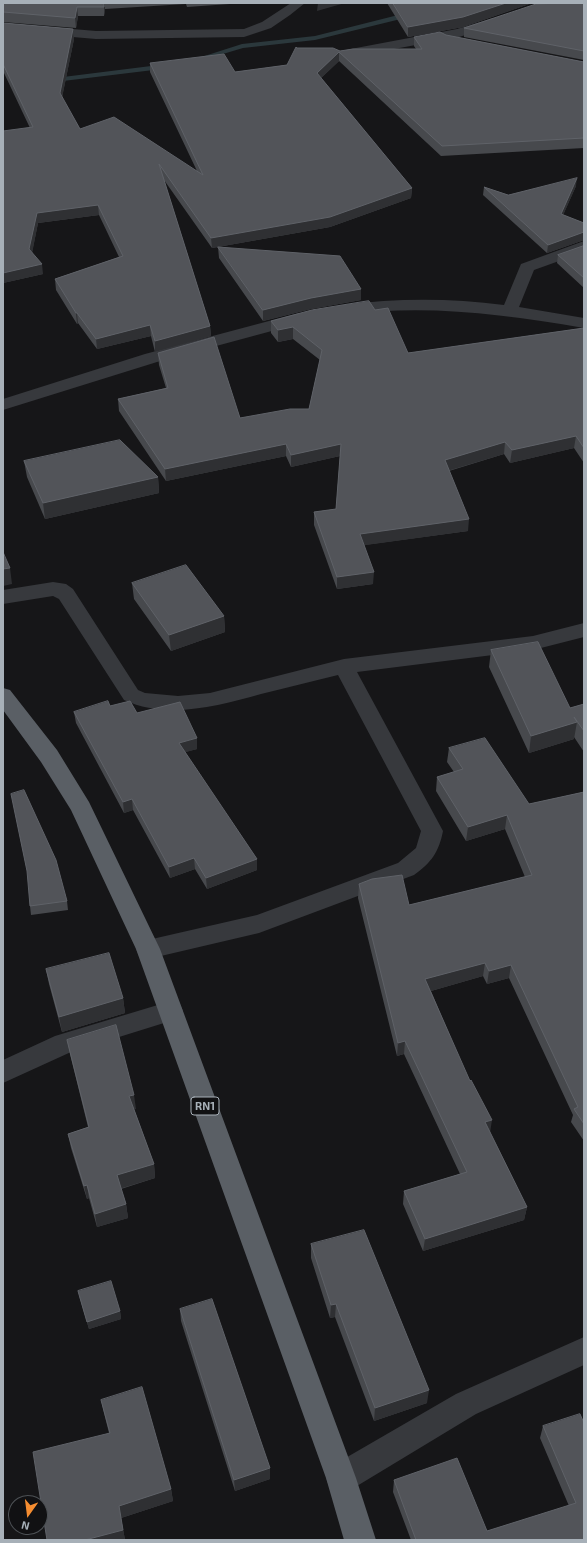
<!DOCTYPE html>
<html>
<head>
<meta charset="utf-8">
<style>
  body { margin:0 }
  #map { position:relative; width:587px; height:1543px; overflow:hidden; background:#161618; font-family:"Exo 2",sans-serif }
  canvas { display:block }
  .frame { position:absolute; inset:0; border:4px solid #a7b0b8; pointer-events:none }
  .north { position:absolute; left:8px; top:1495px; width:40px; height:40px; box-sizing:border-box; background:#111113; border:1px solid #4d5155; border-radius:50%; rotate:194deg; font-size:11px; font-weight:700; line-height:16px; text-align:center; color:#a7b0b8 }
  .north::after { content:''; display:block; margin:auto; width:14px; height:18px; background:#f58d31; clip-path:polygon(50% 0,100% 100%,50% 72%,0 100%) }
</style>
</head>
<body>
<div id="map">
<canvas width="587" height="1543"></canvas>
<div class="frame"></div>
<div class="north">N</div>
</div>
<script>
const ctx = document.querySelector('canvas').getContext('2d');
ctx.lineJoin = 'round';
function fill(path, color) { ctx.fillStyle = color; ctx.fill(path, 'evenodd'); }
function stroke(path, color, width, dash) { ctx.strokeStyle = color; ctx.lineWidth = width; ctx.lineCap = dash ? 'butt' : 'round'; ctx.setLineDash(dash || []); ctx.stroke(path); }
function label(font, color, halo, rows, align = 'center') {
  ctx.font = font + ' "Exo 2",sans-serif'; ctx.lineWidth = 3.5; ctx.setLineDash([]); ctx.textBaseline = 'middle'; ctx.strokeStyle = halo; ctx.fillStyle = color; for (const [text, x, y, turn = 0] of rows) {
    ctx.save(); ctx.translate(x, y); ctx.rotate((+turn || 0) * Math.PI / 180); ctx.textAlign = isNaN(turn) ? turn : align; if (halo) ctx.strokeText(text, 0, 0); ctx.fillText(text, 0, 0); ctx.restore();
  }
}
fill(new Path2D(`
  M410 12H413V16L315 40 243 48 196 62 192 60 242 44 315 36Z
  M167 64 171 66 170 68 63 81 50 80 46 78 50 76 63 77Z`), '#2b383c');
fill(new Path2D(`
  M291 3H305L290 15 271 28 244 37 96 39 3 31V23L96 31 244 29 262 22Z
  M493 18 498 19 500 22 498 25 459 37 340 59 335 58 333 55 335 52 340 51 457 29Z
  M584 241V252L534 270 519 307 584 318V328C501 314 427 304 343 315L337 314 335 310 337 306 343 305C397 298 450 298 504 305L521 264Z
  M299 313 305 314 307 318 305 322 157 362 3 410V399L145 354Z
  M53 582 66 584 73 589 138 690 145 693 178 696 210 693 344 659 533 636 584 623V637L533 650 357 672 443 831C439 852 431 863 414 875L259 933 148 959 139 956 136 949 139 942 257 915 398 863 416 848 421 831 338 675C312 681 287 688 261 694 217 706 168 720 124 700L59 599 53 596 3 604V590Z
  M171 1001 180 1004 183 1011 180 1018 71 1052 3 1083V1060L55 1036Z
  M584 1337V1365L476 1414 352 1489 341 1493 330 1489 326 1478 330 1467 456 1394Z`), '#37393d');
fill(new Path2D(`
  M3 688 10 690 57 750 89 802 160 949 356 1478 376 1540H344L326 1478 136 949 71 810 41 762 3 710Z`), '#5a5f65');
fill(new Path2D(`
  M3 3H244L187 7 186 4 105 9 104 16H78L76 28 3 22Z
  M387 3H532L463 27 408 37Z
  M584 3V60L464 37V28Z
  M3 23 73 29 74 39 62 97 80 129 197 171 150 72V63L235 72 287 65 297 48 340 51 416 49 414 46V37L446 35 584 62V148L441 156 339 61 321 78 412 188 411 198 330 227 212 248 164 180 210 326 211 336 155 352 151 336 97 349 78 323 77 324 56 290 55 279 119 257 99 215 38 223 32 252 43 274 3 283 30 128 4 73H3Z
  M576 186 563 215 584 223V240L547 253 483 195 484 187 508 195Z
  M584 245V288L557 263 558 255Z
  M218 247 361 289V300L311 309 263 321 219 258Z
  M375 310 408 353 584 328V463L574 448 510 463 504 454 449 471 468 531 364 545 373 584 337 589 314 525V512L336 509 340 456 291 467 286 456 166 481 119 411 118 399 166 388 159 365 158 353 240 418 309 409 320 360 293 339 278 342 271 333V321Z
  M24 461 158 477 159 493 45 519 27 477Z
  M132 583 224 616 225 632 171 651 134 599Z
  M491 650 570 708 584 704V752L574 737V739L529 753 489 667Z
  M110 706 197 749 185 752 257 870 207 889 195 869 170 878 133 810 124 813 76 723 74 712Z
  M449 748 529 804 584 792V1141L571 1122 573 1115 509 978 487 984 483 976 431 991 490 1132 527 1207 524 1220 423 1251 403 1204 404 1191 460 1174 404 1054 397 1056 358 898 359 884 409 905 525 877 505 829 466 841 436 791 437 777 454 772 447 762Z
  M13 803 67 901 68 910 31 915 30 906 28 873Z
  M46 969 123 998 125 1013 62 1032 49 984Z
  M67 1040 136 1109H134L154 1164 155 1178 121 1189 126 1204 128 1218 97 1227 89 1198 87 1199 71 1148 68 1134 88 1127 70 1054Z
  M311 1244 427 1403 374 1421 335 1317 330 1318 311 1258Z
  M78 1291 120 1311 121 1319 89 1329 80 1299Z
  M180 1309 270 1479 235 1491 181 1321Z
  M101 1400 171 1489 173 1501 121 1518 125 1540H47L109 1433 104 1413Z
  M584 1423V1540H411L393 1492 394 1480 487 1531 569 1506 540 1438 543 1426Z`), '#47494d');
fill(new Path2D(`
  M104 3H105V9L104 16Z
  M318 3H345L317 11Z
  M506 3H532L463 27 408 37V27Z
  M77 7 78 16 76 28 75 18Z
  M73 29 74 39 61 103 60 93Z
  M339 52V61L317 82V73Z
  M577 178 576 186 560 222 561 214Z
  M412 188 411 198 330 227 212 248 211 238Z
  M98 205 99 215 38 223 31 259 29 249 37 213Z
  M584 232V240L547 253 548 245Z
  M42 264 43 274 3 283V273Z
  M361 289V300L311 309 263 321V310L311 298Z
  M76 313H77L78 323 77 324Z
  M150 325 151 336 97 349 96 339Z
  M210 326 211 336 155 352V341Z
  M293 327V339L278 342V330Z
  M576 436 574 448 510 463 512 450Z
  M505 442 504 454 444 472 445 460Z
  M286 444V456L166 481 165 469Z
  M341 444 340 456 291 467V455Z
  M158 477 159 493 45 519 43 503Z
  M469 519 468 531 359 546 360 534Z
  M10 568 12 584 3 586V569Z
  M374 572 373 584 337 589V577Z
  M224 616 225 632 171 651 169 635Z
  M577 722 574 739 529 753 531 736Z
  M197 738V749L179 754V743Z
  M132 799 133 810 124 813 123 802Z
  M507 815 505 829 466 841 468 827Z
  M194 858 195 869 170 878 169 867Z
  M257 859V870L207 889 206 878Z
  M485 963 483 976 424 993 425 979Z
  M511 965 509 978 487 984 489 971Z
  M123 998 125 1013 62 1032 59 1017Z
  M405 1041 404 1054 397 1056 398 1043Z
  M134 1095 136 1109 131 1110 129 1096Z
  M492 1120 490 1133 485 1122Z
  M154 1164 155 1178 119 1189 117 1175Z
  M87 1185 89 1198 87 1199 84 1186Z
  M126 1204 128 1218 97 1227 95 1214Z
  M527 1207 524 1220 423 1251 425 1239Z
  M336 1304 335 1317 330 1318 331 1305Z
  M120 1311 121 1319 89 1329 87 1322Z
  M429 1390 427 1403 374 1421 375 1408Z
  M270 1468V1479L235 1491 234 1480Z
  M171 1489 173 1501 121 1518 125 1540H85L119 1506Z`), '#2f3033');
const building = new Path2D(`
  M3 3H104V7H77L75 18 3 12Z
  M393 3H506L463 17 408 27Z
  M568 3H584V51L464 28 536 4Z
  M3 23 73 29 60 93 80 129 114 117 203 175 150 63 224 54 235 72 287 65 296 47 297 48H333L340 51 353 49H422L414 37 440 32 446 35 584 62V138L442 146 339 52 317 73 412 188 330 217 211 238 159 164 210 326 155 341 150 325 96 339 77 313H76L55 279 123 256 98 205 37 213 29 249 42 264 3 273V131L33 127 3 64Z
  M577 178 561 214 584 223V232L548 245 484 187 508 195Z
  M584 246V278L558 255Z
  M218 247 340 256 361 289 311 298 263 310Z
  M369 301 375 310 388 308 408 353 584 328V448L576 436 512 450 505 442 445 460 469 519 360 534 374 572 337 577 314 512 336 509 341 444 291 455 286 444 165 469 118 399 168 388 158 353 214 337 240 418 290 409H309L322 350 293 327 278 330 271 321 312 310Z
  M120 440 158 477 43 503 24 461Z
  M3 552 10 568 3 569Z
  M186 565 224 616 169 635 132 583Z
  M538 642 570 708 584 704V731L574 717 577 722 531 736 491 650Z
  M108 701 110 706 130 701 137 713 180 702 197 738 179 743 257 859 206 878 194 858 169 867 132 799 123 802 74 712Z
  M485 738 529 804 584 792V1124L574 1109 578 1107 511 965 489 971 485 963 425 979 470 1081 471 1080 492 1120 485 1122 527 1207 425 1239 404 1191 467 1172 405 1041 398 1043 359 884 372 879 402 875 409 905 532 875 507 815 468 827 437 777 463 769 449 748Z
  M24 790 56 860 67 901 30 906 27 871 11 794Z
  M109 953 123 998 59 1017 46 969Z
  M116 1025 134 1095 129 1096 154 1164 117 1175 126 1204 95 1214 87 1185 84 1186 68 1134 89 1127 67 1040Z
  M364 1230 429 1390 375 1408 336 1304 331 1305 311 1244Z
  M111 1281 120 1311 87 1322 78 1291Z
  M212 1299 270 1468 234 1480 180 1309Z
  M142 1387 171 1489 119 1506 123 1530 85 1540H47L33 1452 110 1433 101 1400Z
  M580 1414 584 1423V1540H416L394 1480 457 1458 487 1531 576 1503 543 1426Z`);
fill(building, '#525459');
stroke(building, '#5f6268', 1);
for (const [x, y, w] of [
  [205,1106,28]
]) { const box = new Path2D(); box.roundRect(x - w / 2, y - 9, w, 18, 3); ctx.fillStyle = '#111113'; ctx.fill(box); stroke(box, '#a7b0b8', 1); }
label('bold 11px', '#a7b0b8', null, [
  ["RN1",205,1106]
]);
</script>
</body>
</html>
